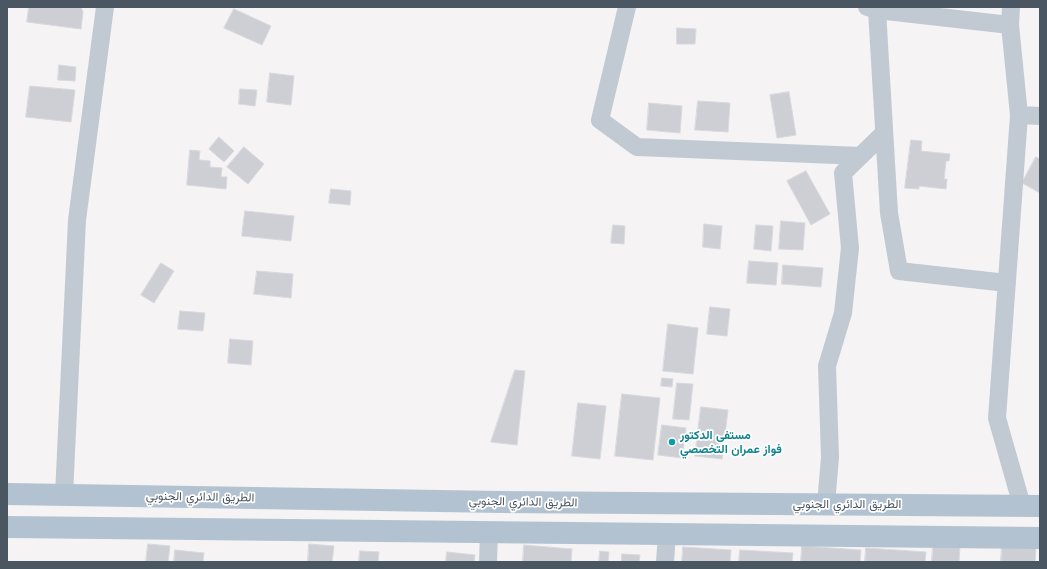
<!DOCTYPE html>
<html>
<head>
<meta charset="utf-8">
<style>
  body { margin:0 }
  #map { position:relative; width:1047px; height:569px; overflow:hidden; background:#f5f3f3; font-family:"Work Sans",sans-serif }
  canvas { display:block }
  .frame { position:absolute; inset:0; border:8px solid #4a5661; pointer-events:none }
</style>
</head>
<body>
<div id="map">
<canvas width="1047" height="569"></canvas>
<div class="frame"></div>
</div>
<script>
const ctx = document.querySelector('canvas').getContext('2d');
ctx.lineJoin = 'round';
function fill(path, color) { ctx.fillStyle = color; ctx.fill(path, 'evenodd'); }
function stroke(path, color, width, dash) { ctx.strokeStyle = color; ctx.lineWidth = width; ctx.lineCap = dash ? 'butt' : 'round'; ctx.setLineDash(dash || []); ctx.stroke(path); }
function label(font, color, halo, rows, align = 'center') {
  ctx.font = font + ' "Work Sans",Vazirmatn,sans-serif'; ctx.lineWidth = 3.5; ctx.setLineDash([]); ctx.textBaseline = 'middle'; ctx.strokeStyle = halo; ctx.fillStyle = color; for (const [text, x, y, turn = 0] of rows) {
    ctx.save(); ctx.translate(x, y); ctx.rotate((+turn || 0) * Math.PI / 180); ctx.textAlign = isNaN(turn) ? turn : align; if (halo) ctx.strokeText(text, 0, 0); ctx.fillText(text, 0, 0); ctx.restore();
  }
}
const building = new Path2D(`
  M29 7H81L83 12 81 29 27 22Z
  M234 9 271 26 262 45 224 28Z
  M677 28 696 29 695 44H677Z
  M59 65 76 67 75 81 58 80Z
  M270 73 294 76 291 105 267 102Z
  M30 86 75 90 71 122 26 117Z
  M240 89 257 90 255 106 239 104Z
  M789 92 796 135 777 138 770 95Z
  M698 101 730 103 728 132 695 130Z
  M649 103 682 106 680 133 647 130Z
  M219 137 234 151 224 162 209 149Z
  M911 140 922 141 921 151 950 154 949 161H946L944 179H947L946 189 919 186V189L905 188Z
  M244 147 264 164 248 184 227 167Z
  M190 150 200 151 199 160 210 161V167L222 168 221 177H227L226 189 187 185Z
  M1036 157 1040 159V193L1022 183Z
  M806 171 830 214 811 225 787 181Z
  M331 189 351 191 350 205 329 203Z
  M245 211 294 216 291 241 242 236Z
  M781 221 805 223 803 250 779 249Z
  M704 224 722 226 720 249 703 247Z
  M613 225 625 226 624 244 611 243Z
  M756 225 773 226 771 251 754 249Z
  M749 261 778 263 776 285 747 283Z
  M161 263 174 271 154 303 141 295Z
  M783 265 823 268 821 287 782 284Z
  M257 271 293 274 291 298 254 294Z
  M710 307 730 309 727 336 707 334Z
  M180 311 205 313 203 331 178 329Z
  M668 324 698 328 693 374 663 371Z
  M230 339 253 341 251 365 228 363Z
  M515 370 525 371 517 445 491 442Z
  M662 378 673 379 672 387 661 386Z
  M677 383 693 384 689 420 673 419Z
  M622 394 660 398 653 460 615 456Z
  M578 403 606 406 600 459 572 456Z
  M701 407 728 410 722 459 695 456Z
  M662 425 686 428 682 458 658 455Z
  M148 544 170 546 168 562H146Z
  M309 544 334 546 332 562H308Z
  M933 544 960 546 959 562H932Z
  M524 545 572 549 571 562H523Z
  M1002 545 1036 547 1035 562H1001Z
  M802 546 861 550 860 562H801Z
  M683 547 731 550 730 562H682Z
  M866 548 926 552 925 562H865Z
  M175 550 204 553 203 562H174Z
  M740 550 793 553 792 562H739Z
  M360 551 379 552 378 562H359Z
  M600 551 609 552 608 562H599Z
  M447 552 475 555 474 562H446Z
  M622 554 640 555 639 562H622Z`);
fill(building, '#cdcfd5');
stroke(building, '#d7d9de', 1);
stroke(new Path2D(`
  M627 7 600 120 637 147 861 156
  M867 7 877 10 1010 25
  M1011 7 1010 25 1019 115 997 418 1022 506
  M877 10 889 213 899 271 1007 283
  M1019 115 1040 116
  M64 495 77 220 105 7
  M826 504 830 457 827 366 843 313 850 248 843 173 884 133
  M488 562 489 532
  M665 562 667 534`), '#c1cad2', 18);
stroke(new Path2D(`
  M7 494 501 502 1040 506
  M7 527 1040 538`), '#b3c2d1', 22);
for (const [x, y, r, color] of [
  [672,442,4,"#0f9aa8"]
]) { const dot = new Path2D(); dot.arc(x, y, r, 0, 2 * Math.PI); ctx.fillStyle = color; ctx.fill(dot); stroke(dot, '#fff', 1.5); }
label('bold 12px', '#0d838f', '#fff', [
  ["مستفى الدكتور",680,435],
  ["فواز عمران التخصصي",680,449]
], 'left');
label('12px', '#4a5661', '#fff', [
  ["الطريق الدائري الجنوبي",200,497,1],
  ["الطريق الدائري الجنوبي",523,502,1],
  ["الطريق الدائري الجنوبي",847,504]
]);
</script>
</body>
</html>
